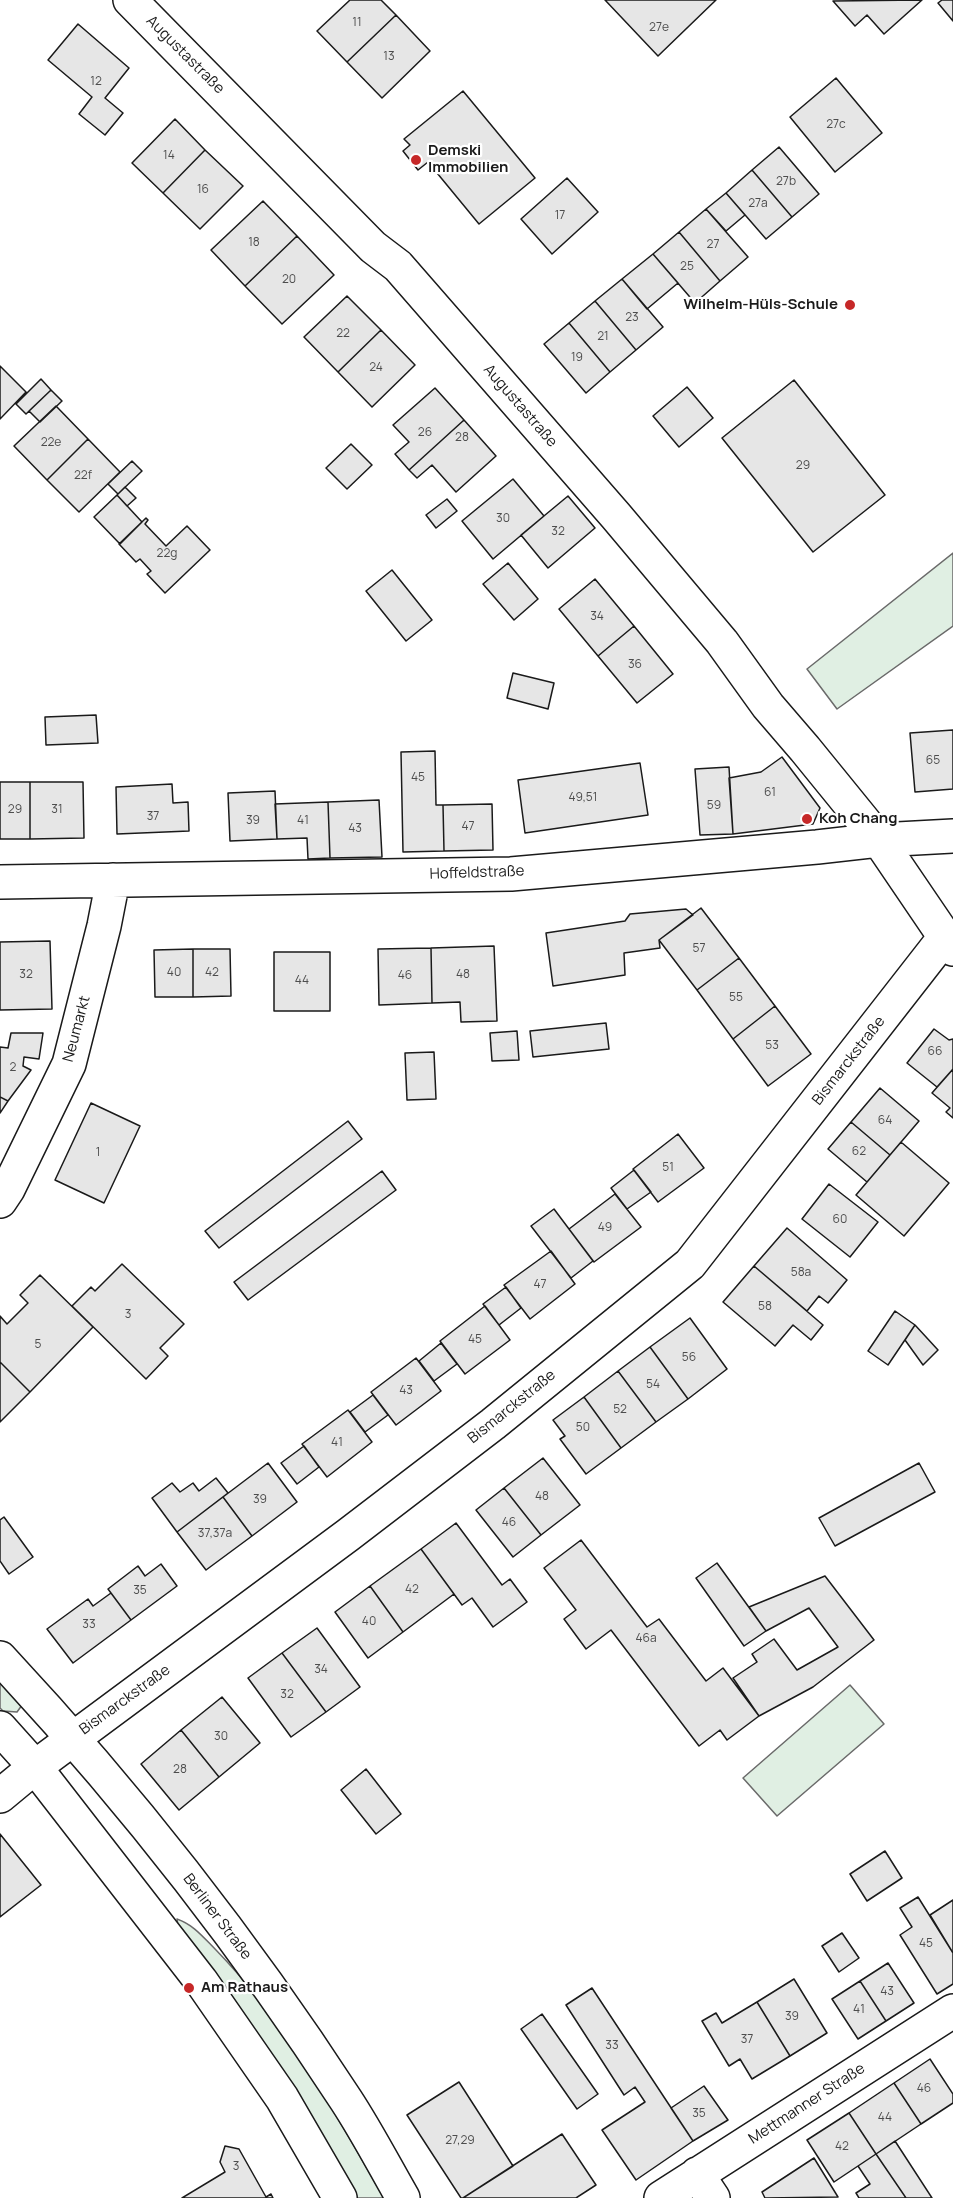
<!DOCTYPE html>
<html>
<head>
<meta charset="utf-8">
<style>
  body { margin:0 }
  canvas { display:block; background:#fff }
</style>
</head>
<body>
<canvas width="953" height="2198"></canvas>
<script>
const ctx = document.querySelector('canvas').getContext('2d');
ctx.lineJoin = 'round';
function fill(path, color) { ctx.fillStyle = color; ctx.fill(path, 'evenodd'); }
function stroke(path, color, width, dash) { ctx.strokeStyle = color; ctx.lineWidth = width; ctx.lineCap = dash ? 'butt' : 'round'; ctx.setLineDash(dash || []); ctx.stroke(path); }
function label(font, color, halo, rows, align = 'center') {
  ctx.font = font + ' Manrope,sans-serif'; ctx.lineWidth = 4.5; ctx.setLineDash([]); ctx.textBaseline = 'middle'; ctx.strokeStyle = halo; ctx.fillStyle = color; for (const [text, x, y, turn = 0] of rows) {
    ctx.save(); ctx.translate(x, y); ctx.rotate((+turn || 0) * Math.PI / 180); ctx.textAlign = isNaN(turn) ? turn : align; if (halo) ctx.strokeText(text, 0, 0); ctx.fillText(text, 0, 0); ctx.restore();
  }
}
const green = new Path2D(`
  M953 553V626L837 709 807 669Z
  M0 1673 25 1701 17 1712 3 1711 0 1708Z
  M850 1685 884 1724 777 1816 743 1778Z
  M177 1919C194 1925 203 1937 216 1950 286 2022 334 2112 384 2198H355L179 1933Z`);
fill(green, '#e0efe3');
stroke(green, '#6a6a6a', 1.5);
const building = new Path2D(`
  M350 0H381L396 15 347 62 317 31Z
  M605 0H716L658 56Z
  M922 0 884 34 867 15 855 26 833 1Z
  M942 0H953V21L938 3Z
  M396 15 430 51 382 98 347 62Z
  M78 24 129 68 105 98 123 113 105 135 79 114 92 97 48 60Z
  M836 78 882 133 835 172 790 117Z
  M463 91 535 178 479 224 428 162 418 170 403 151 410 145 404 139Z
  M175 119 205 150 163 193 132 163Z
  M779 147 819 194 792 217 752 170Z
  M205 150 243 186 200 229 163 193Z
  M752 170 792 217 766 239 726 193Z
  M567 178 598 212 552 254 521 219Z
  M726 193 745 215 726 231 706 209Z
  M263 201 297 236 245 286 211 250Z
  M706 209 748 257 720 281 679 232Z
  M679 232 720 281 695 303 653 254Z
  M297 236 334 275 282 324 245 286Z
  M653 254 678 283 647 309 622 279Z
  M622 279 663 327 636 350 595 301Z
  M347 296 381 330 338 372 304 337Z
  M595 301 636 350 610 372 569 323Z
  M569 323 610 372 586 393 544 344Z
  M381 330 415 365 372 407 338 372Z
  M0 366 26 392 0 419Z
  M41 379 51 390 26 414 16 404Z
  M794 380 885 495 813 552 722 438Z
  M687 387 713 418 679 447 653 416Z
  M435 388 464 420 409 470 395 454 409 442 393 425Z
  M51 390 62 401 40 422 29 411Z
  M56 406 88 439 47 480 14 446Z
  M464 420 496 456 456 492 432 465 417 478 409 470Z
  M88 439 120 472 79 512 47 480Z
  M351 444 372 465 347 489 326 468Z
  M132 461 142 471 118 494 108 484Z
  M513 479 544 516 493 559 462 521Z
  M125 487 136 498 127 506 117 495Z
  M117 495 142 522 120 544 94 517Z
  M568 496 595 528 548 568 521 535Z
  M447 499 457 511 436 528 426 515Z
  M146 518 148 520 145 524 166 546 187 526 210 550 165 593 147 574 151 571 140 559 136 562 119 544Z
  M508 563 538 599 514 620 483 584Z
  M392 570 432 620 406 641 366 591Z
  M595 579 634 626 598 656 559 609Z
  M634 626 673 674 637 703 598 656Z
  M513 673 554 683 548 709 507 698Z
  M96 715 98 743 46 745 45 717Z
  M953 730V789L915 792 910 733Z
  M435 751 436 805H443L444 851 403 852 401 752Z
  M782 757 820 808 813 824 733 834 729 778 761 772Z
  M640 763 648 815 525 833 518 780Z
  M729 767 733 834 700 835 695 769Z
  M0 782H30V839H0Z
  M30 782H83L84 838 30 839Z
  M172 784 173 803 188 802 189 831 117 834 116 787Z
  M275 791 277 839 230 841 228 793Z
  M379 800 382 857 330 858 328 802Z
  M328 802 330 858 308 859 307 838 277 839 275 804Z
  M492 804 493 850 444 851 443 805Z
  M701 908 739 958 697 990 659 940Z
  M686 909 693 915 659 940 660 948 624 953 625 975 553 986 546 933 625 921 630 914Z
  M50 941 52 1009 0 1010V942Z
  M494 946 497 1021 461 1022 460 1002 432 1003 431 948Z
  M431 948 432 1003 379 1005 378 949Z
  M193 949V997H155L154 950Z
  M193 949H230L231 996 193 997Z
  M274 952H330V1011H274Z
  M739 958 775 1006 733 1039 697 990Z
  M775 1006 811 1054 768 1086 733 1039Z
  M606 1023 609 1049 533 1057 530 1031Z
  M934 1029 949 1040 953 1039V1069L937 1087 907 1063Z
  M517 1031 519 1060 492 1061 490 1033Z
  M11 1033H43L39 1059 24 1057 23 1066 31 1070 8 1101 0 1097V1047L8 1048Z
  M434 1052 436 1099 407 1100 405 1053Z
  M953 1069V1118L946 1112 950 1108 932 1093Z
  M880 1088 919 1121 890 1155 851 1122Z
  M0 1097 8 1101 0 1113Z
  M91 1103 140 1126 104 1203 55 1180Z
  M348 1121 362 1139 219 1248 205 1231Z
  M851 1122 890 1155 867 1182 828 1149Z
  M678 1134 704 1168 658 1202 633 1169Z
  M901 1142 949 1183 904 1236 856 1195Z
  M634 1170 651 1192 627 1209 611 1188Z
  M382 1171 396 1190 248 1300 234 1282Z
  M829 1184 878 1222 850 1257 802 1219Z
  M615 1194 641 1227 594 1262 569 1229Z
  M554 1209 593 1261 571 1278 531 1226Z
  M787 1228 847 1280 828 1303 819 1296 807 1311 754 1266Z
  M551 1251 575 1284 530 1319 504 1285Z
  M122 1264 184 1324 160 1348 168 1356 146 1379 72 1306 91 1287 95 1291Z
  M754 1266 823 1325 811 1340 793 1325 775 1346 723 1302Z
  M40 1275 93 1327 30 1392 0 1362V1316L7 1324 28 1303 20 1295Z
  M506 1287 521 1308 499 1325 483 1304Z
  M485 1306 510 1340 465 1374 440 1341Z
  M895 1311 915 1325 888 1365 868 1351Z
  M690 1318 727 1369 688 1399 650 1347Z
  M915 1325 938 1350 923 1365 905 1340Z
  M441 1343 457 1364 434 1381 419 1361Z
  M650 1347 688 1399 656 1422 618 1371Z
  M416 1358 441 1391 396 1425 371 1392Z
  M0 1362 30 1392 0 1422Z
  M618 1371 656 1422 621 1448 584 1397Z
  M373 1395 388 1415 365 1432 350 1412Z
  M584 1397 621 1448 586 1474 560 1439 565 1436 553 1420Z
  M348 1410 372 1442 327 1477 302 1444Z
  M304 1446 319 1467 297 1484 281 1463Z
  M543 1458 580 1505 541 1535 504 1488Z
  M268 1463 297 1502 252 1536 223 1497Z
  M919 1463 935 1492 835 1546 819 1518Z
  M216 1478 228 1493 177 1532 152 1498 172 1483 180 1492 193 1483 199 1491Z
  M504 1488 541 1535 513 1557 476 1510Z
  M223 1497 252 1536 206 1570 177 1532Z
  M4 1517 33 1557 9 1574 0 1561V1520Z
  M456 1523 502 1585 510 1579 527 1602 493 1627 472 1598 462 1605 421 1549Z
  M581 1540 647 1627 659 1619 706 1681 723 1668 759 1716 727 1740 720 1730 699 1746 611 1630 586 1649 564 1619 576 1610 544 1568Z
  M421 1549 454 1594 403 1632 370 1586Z
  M717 1563 766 1631 744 1646 696 1578Z
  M161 1564 177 1586 131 1620 108 1589 138 1566 145 1576Z
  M825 1576 874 1640 813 1687 759 1716 733 1678 757 1662 752 1654 774 1639 797 1670 838 1647 809 1608 766 1631 749 1607Z
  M370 1586 403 1632 368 1658 335 1612Z
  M111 1593 131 1620 73 1663 47 1629 88 1599 93 1606Z
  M317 1628 360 1687 326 1712 282 1653Z
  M282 1653 326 1712 291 1737 248 1678Z
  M222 1697 260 1743 219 1777 181 1730Z
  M181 1730 219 1777 179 1810 141 1764Z
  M366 1769 401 1814 376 1834 341 1790Z
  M0 1834 41 1885 0 1917Z
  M885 1851 902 1878 867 1901 850 1874Z
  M918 1897 953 1953V1984L937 1994 900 1935 912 1927 900 1908Z
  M953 1900V1953L930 1915Z
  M842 1933 859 1958 839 1972 822 1946Z
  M888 1963 914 2003 886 2021 860 1981Z
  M794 1979 827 2033 790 2056 757 2002Z
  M860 1981 886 2021 858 2039 832 1999Z
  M592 1988 693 2141 636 2180 602 2130 645 2102 635 2087 624 2095 566 2005Z
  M757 2002 790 2056 752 2079 740 2059 729 2066 702 2021 716 2013 722 2023Z
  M542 2014 598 2094 577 2109 521 2029Z
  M930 2059 953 2094V2103L921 2124 894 2083Z
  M459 2082 513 2166 463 2198H461L407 2115Z
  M894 2083 921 2124 876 2154 849 2113Z
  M704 2086 728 2120 693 2141 671 2108Z
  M849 2113 876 2154 834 2182 807 2140Z
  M562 2134 596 2185 576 2198H463Z
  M895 2141 932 2198H906L876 2154Z
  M225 2146 239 2149 266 2197 271 2194 273 2198H182L225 2172 220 2162Z
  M876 2154 906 2198H859L856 2193 870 2184 858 2166Z
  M814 2158 838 2197 765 2198 762 2192Z`);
fill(building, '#e6e6e6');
stroke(building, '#1a1a1a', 1.5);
const minor = new Path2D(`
  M130 0 373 247 398 266 616 516 722 642 768 706 805 749 879 840 953 949
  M0 882 511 874 817 847 879 840 953 836
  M0 1201 8 1189 69 1064 104 926 113 880
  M0 1796 35 1767 348 1535 493 1424 690 1264 945 937
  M697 2174 713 2198
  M661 2198 953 2011`);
const major = new Path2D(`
  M0 1658C128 1795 244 1943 346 2100 367 2132 384 2165 403 2198
  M0 1728 35 1767 201 1981 282 2098 340 2198`);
stroke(minor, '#1a1a1a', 36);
stroke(major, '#1a1a1a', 36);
stroke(minor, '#fff', 33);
stroke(major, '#fff', 33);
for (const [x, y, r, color] of [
  [416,160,6,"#c62828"],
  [850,305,6,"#c62828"],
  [807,819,6,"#c62828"],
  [189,1988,6,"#c62828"]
]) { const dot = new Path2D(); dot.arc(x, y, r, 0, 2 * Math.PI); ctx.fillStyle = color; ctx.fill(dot); stroke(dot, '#fff', 2); }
label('12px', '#4d4d4d', null, [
  ["11",357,23],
  ["27e",659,28],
  ["13",389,57],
  ["12",96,82],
  ["27c",836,125],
  ["14",169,156],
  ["27b",786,182],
  ["16",203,190],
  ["27a",758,204],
  ["17",560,216],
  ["18",254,243],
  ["27",713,245],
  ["25",687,267],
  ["20",289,280],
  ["23",632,318],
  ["22",343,334],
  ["21",603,337],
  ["19",577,358],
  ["24",376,368],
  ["26",425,433],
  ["28",462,438],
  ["22e",51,443],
  ["29",803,466],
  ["22f",83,476],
  ["30",503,519],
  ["32",558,532],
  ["22g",167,554],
  ["34",597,617],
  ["36",635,665],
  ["65",933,761],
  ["45",418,778],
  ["61",770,793],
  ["49,51",583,798],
  ["59",714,806],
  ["29",15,810],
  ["31",57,810],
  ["37",153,817],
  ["39",253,821],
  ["41",303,821],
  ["47",468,827],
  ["43",355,829],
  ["57",699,949],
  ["40",174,973],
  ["42",212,973],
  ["32",26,975],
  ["48",463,975],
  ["46",405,976],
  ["44",302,981],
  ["55",736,998],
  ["53",772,1046],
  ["66",935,1052],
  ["2",13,1068],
  ["64",885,1121],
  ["62",859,1152],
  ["1",98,1153],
  ["51",668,1168],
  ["60",840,1220],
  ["49",605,1228],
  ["58a",801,1273],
  ["47",540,1285],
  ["58",765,1307],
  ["3",128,1315],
  ["45",475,1340],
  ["5",38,1345],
  ["56",689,1358],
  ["54",653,1385],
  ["43",406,1391],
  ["52",620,1410],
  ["50",583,1428],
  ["41",337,1443],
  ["48",542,1497],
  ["39",260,1500],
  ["46",509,1523],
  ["37,37a",215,1534],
  ["42",412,1590],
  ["35",140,1591],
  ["40",369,1622],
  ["33",89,1625],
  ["46a",646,1639],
  ["34",321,1670],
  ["32",287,1695],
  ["30",221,1737],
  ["28",180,1770],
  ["45",926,1944],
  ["43",887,1992],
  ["41",859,2010],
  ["39",792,2017],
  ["37",747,2040],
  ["33",612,2046],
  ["46",924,2089],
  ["35",699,2114],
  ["44",885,2118],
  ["27,29",460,2141],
  ["42",842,2147],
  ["3",236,2167]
]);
label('15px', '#1a1a1a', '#fff', [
  ["Augustastraße",185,55,45],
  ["Augustastraße",520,406,49],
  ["Hoffeldstraße",477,873,-2],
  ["Neumarkt",77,1029,-75],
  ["Bismarckstraße",849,1061,-52],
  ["Bismarckstraße",512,1407,-39],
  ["Bismarckstraße",125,1700,-36],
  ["Berliner Straße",217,1917,53],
  ["Mettmanner Straße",807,2104,-33]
]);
label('bold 15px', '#1a1a1a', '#fff', [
  ["Demski",428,151],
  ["Immobilien",428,168],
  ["Wilhelm-Hüls-Schule",838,305,"right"],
  ["Koh Chang",819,819],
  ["Am Rathaus",201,1988]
], 'left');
</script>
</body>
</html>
